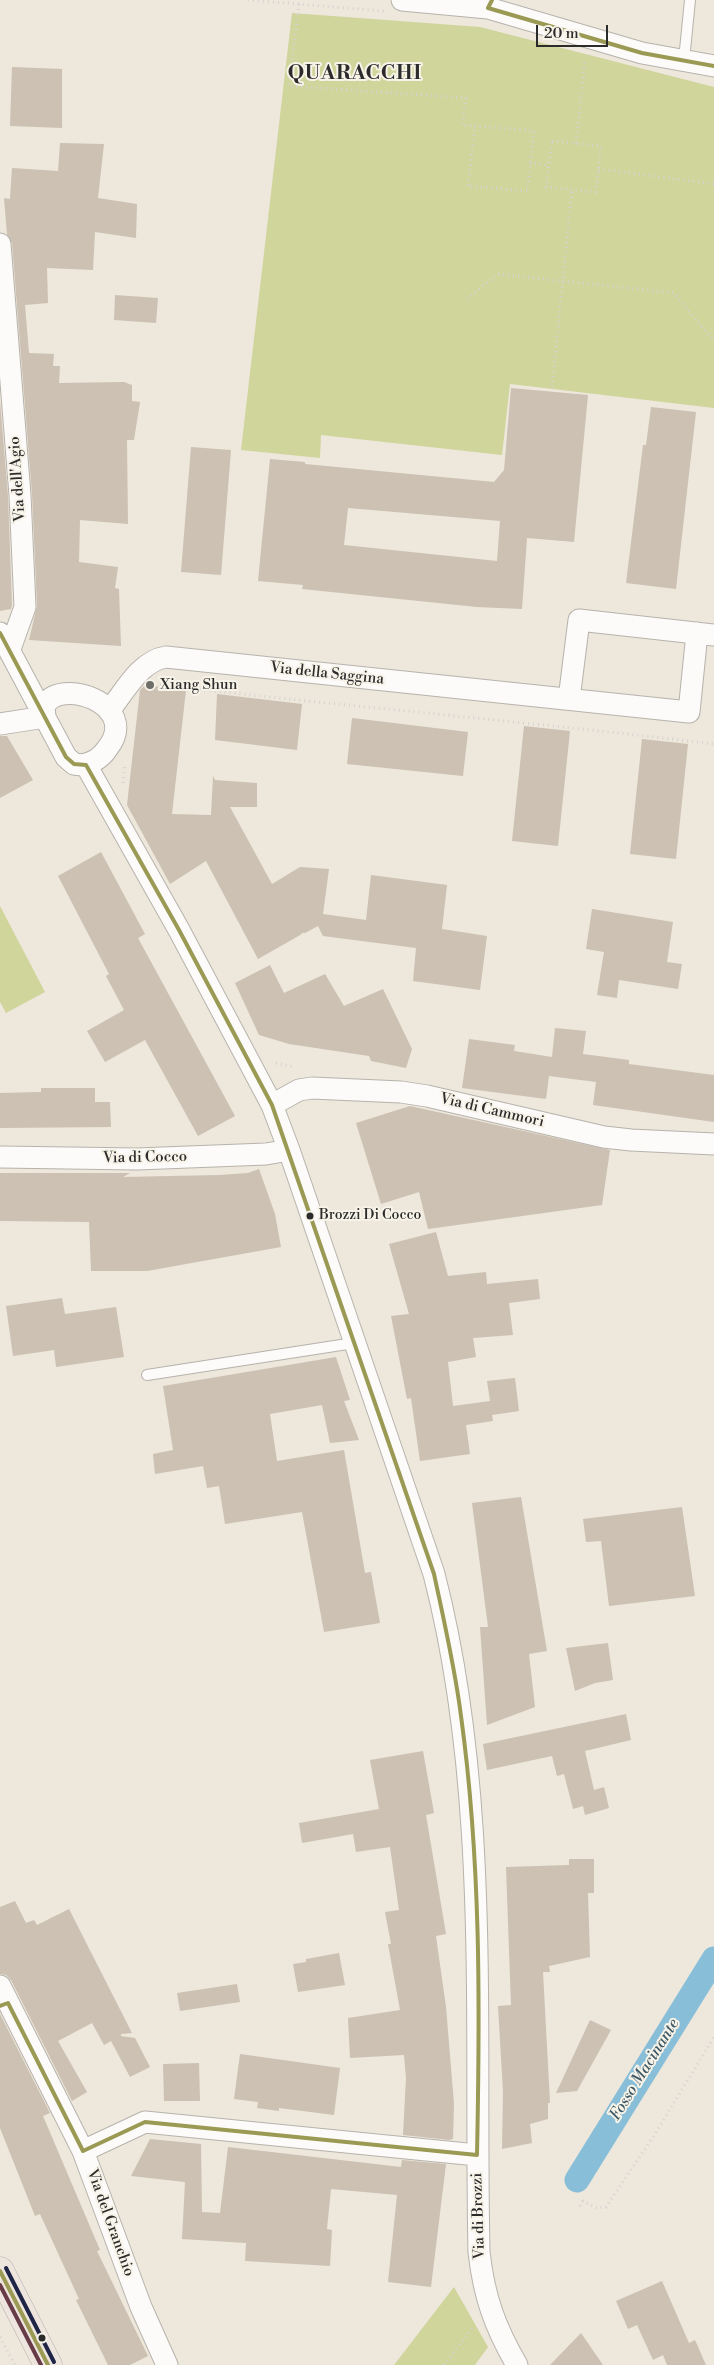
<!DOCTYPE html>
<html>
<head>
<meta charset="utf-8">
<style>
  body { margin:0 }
  #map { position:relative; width:714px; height:2365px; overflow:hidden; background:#ede7dc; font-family:"Libre Bodoni",serif }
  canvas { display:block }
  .scale { position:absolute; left:536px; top:25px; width:72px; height:22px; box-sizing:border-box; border:2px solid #2b2b2b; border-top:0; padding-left:6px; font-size:15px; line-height:18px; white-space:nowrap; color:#2b2b2b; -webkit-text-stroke:4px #f7f3e8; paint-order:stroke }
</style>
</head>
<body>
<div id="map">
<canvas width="714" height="2365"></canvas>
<div class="scale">20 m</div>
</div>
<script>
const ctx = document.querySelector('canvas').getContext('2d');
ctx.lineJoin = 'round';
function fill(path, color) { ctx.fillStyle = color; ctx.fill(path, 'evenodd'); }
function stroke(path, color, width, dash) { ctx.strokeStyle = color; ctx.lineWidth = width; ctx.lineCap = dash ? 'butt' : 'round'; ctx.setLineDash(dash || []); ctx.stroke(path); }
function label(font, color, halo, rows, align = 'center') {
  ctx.font = font + ' "Libre Bodoni",serif'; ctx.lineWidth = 4; ctx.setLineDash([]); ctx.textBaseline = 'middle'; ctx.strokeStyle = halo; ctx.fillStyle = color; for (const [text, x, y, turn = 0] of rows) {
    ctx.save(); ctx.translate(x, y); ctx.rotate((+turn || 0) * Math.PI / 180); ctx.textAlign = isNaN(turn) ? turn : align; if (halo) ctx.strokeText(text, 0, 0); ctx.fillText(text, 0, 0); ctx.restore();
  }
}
fill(new Path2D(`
  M292 13 480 27 714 87V408L510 384 502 455 321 435 320 458 241 450Z
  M0 906 45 992 6 1013 0 1002Z
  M454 2287 488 2347 475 2365H394Z`), '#d0d59c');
stroke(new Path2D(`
  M577 2180 714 1959`), '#88bed8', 25);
fill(new Path2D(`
  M12 67 62 69V128L10 126Z
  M60 143 104 144 98 198 137 204 136 238 95 232 93 270 47 268 48 303 25 305 29 353 54 354 53 366H60L59 383 124 382 132 385V401L140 402 134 440H127L128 524 80 520 79 562 118 567 115 588 119 589 121 646 29 640 37 606 32 494 12 243 7 234 4 198 10 199 12 168 58 171Z
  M115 295 158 298 156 323 114 320Z
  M511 388 588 395 574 542 527 538 522 609 477 607 302 589 303 585 258 581 270 459 305 462V464L494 482 504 470ZM348 508 500 521 497 561 344 545Z
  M0 401 8 496 12 605 11 609 0 611Z
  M651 407 696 412 676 589 626 583 643 445H646Z
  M191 447 231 450 221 575 181 572Z
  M145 685 186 690 172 814 211 815 213 776 215 780 257 783V807H230L272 884 300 867 329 869 323 914 366 920 371 875 447 885 442 929 487 936 480 990 413 981 416 948 323 936 318 926 305 933H301L302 934 258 959 206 861 170 884 127 805 140 690Z
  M217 694 302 704 297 750 215 740Z
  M352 718 468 732 463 776 347 764Z
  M524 726 570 731 558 846 512 841Z
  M0 736H7L33 780 0 798Z
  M642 739 688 744 676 859 630 854Z
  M101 852 145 934 138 938 235 1116 198 1136 145 1040 105 1062 87 1031 124 1010 106 976 109 974 58 876Z
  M592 909 673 922 667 962 682 964 678 989 619 980 617 998 597 995 604 952 586 949Z
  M270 965 284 993 325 974 344 1006 383 989 412 1049 406 1068 371 1061 369 1056 289 1044 259 1035 235 983Z
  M555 1028 586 1031 583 1054 629 1060V1064L714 1075V1122L593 1105 596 1082 549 1076 546 1099 462 1088 469 1039 515 1045 514 1051 552 1057Z
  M41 1088H95V1102H110L111 1127 0 1128V1093L41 1092Z
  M410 1106 610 1150 602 1205 428 1229 419 1192 381 1204 356 1123Z
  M259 1169 275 1214 281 1247 147 1271H91L89 1222 0 1221V1173H130L123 1177 219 1175 248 1173Z
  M436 1232 448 1276 486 1272 487 1284 538 1279 540 1299 509 1303 513 1335 473 1338 476 1357 448 1362 453 1406 490 1401 487 1381 515 1378 519 1411 492 1415 493 1421 466 1425 470 1454 420 1461 411 1398 407 1399 391 1316 409 1314 389 1244Z
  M62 1298 65 1314 116 1307 124 1357 56 1367 54 1350 13 1356 6 1306Z
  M336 1357 350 1400 344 1401 359 1440 330 1443 322 1405 270 1414 277 1461 344 1450 365 1573 371 1572 380 1623 324 1632 302 1512 225 1524 219 1486 207 1488 203 1466 155 1474 153 1454 173 1450 163 1386Z
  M521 1497 547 1651 529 1654 535 1707 487 1725 480 1627H488L472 1503Z
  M682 1507 695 1596 609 1606 601 1541 586 1542 583 1519Z
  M608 1643 613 1680 595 1683 575 1691 566 1648Z
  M626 1714 631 1740 585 1751 594 1790 604 1787 609 1808 585 1815 583 1806 573 1809 564 1774 557 1776 552 1756 487 1770 483 1744Z
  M423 1751 434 1813 426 1815 446 1934 436 1936 446 2007 454 2104 453 2139 449 2140 403 2135 406 2078 404 2055 350 2058 348 2018 400 2010 388 1944H391L385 1912 399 1910 390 1847 356 1852 353 1834 302 1843 299 1823 379 1809 370 1760Z
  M569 1859H594V1893H588L590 1957 549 1966 550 1972H543L550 2103H548V2119L530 2124 532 2143 502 2149 503 2092 498 2006 511 2005 506 1867 569 1865Z
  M15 1901 26 1923 34 1920 37 1925 69 1909 132 2033 121 2034V2036L135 2038 150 2067 130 2077 111 2041 104 2045 92 2023 58 2041 87 2092 72 2101 11 1980 6 1975 0 1974V1907Z
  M339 1953 345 1985 298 1992 293 1964 306 1962V1959Z
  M237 1984 240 2002 180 2011 177 1993Z
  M0 2014 50 2113 43 2116 100 2250 97 2251 148 2356 130 2365H108L76 2300 79 2299 40 2214 35 2216 0 2128Z
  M590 2020 611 2030 577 2091 556 2093Z
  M240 2054 340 2068 334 2115 279 2108V2111L257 2108 258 2102 234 2099Z
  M199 2063 200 2101H164L163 2064Z
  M150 2139 201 2144 202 2212 220 2213 228 2147 401 2167 402 2160 446 2164 431 2287 388 2282 397 2195 331 2189 327 2229 332 2230 330 2266 245 2261 246 2243 182 2239 185 2182 131 2176Z
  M662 2281 689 2343 695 2340 706 2365H667L663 2355 653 2360 637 2325 628 2329 616 2301Z
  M581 2333 603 2365H550Z`), '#ccc1b2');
const lane = new Path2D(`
  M684 60 690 0
  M147 1375 354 1343`);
const street = new Path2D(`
  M402 0 488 8 642 53 714 66
  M0 244 20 495 25 607 10 649
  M0 633 66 757 74 764 82 765C93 763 101 758 107 749 143 704 57 675 44 707L45 717
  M569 699 579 620 714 635
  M109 711C125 691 140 661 166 657L689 712 697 633
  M0 724 45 717
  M86 765 179 930 272 1105 289 1150 434 1574C491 1795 474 2027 479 2252 484 2297 495 2327 517 2365
  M272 1105 299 1090 312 1088 401 1092 427 1096 604 1137 631 1140 714 1144
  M0 1157 137 1159 266 1154 289 1150
  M0 1986 83 2151 141 2307 167 2365
  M83 2151 145 2122 477 2155`);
const primary = new Path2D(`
  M0 2271 48 2365`);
stroke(lane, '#b7b3ac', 12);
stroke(street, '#b7b3ac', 23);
stroke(primary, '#b7b3ac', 29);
stroke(new Path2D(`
  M248 0 384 11
  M299 4 289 86 466 98 462 125 534 131 527 191 468 186 475 126
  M552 141 601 146 596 192 546 187Z
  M576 143 585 59
  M530 163 548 165
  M599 169 714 184
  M467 299 498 274 674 293 714 341
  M552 387 572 189
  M160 685C345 706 530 722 714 744
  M123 783 125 765
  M276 1063 294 1067
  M580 2206 583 2201 597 2208 606 2207 655 2134 714 2037
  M0 2337 15 2365
  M444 2365 474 2326`), '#d5d3d0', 3, [1, 4]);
stroke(lane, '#fcfbfa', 10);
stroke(street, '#fcfbfa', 21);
stroke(primary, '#ede5de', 28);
stroke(new Path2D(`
  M492 0 488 8 642 53 714 66
  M0 633 66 757 74 764 86 765 179 930 272 1105 434 1574C444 1621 455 1668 461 1716 481 1861 480 2008 477 2155L145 2122 83 2151 8 2003 0 2006
  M0 2271 48 2365`), '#9b9a54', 4);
stroke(new Path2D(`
  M0 2285 41 2365`), '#673b47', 4);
stroke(new Path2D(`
  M6 2268 54 2362`), '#1f2547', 4);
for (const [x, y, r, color] of [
  [150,685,5,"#6f6d69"],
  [310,1216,4.5,"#2b2b2b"],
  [42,2338,4.5,"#2b2b2b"]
]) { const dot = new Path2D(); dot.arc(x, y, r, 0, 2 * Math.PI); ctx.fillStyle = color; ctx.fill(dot); stroke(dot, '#f7f3e8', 2); }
label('14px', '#2b2b2b', '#f7f3e8', [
  ["Brozzi Di Cocco",319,1216]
], 'left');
label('15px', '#2b2b2b', '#f7f3e8', [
  ["Via dell'Agio",18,479,-94],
  ["Via della Saggina",327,674,6],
  ["Via di Cammori",492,1111,13],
  ["Via di Cocco",145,1158,-1],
  ["Via di Brozzi",479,2216,-92],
  ["Via del Granchio",110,2223,70]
]);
label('15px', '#2b2b2b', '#f7f3e8', [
  ["Xiang Shun",160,685]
], 'left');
label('italic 16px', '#3c5867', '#f7f3e8', [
  ["Fosso Macinante",645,2070,-58]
]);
ctx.letterSpacing = '1px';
label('bold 20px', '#2b2b2b', '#f7f3e8', [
  ["QUARACCHI",355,74]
]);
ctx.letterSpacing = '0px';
</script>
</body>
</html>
